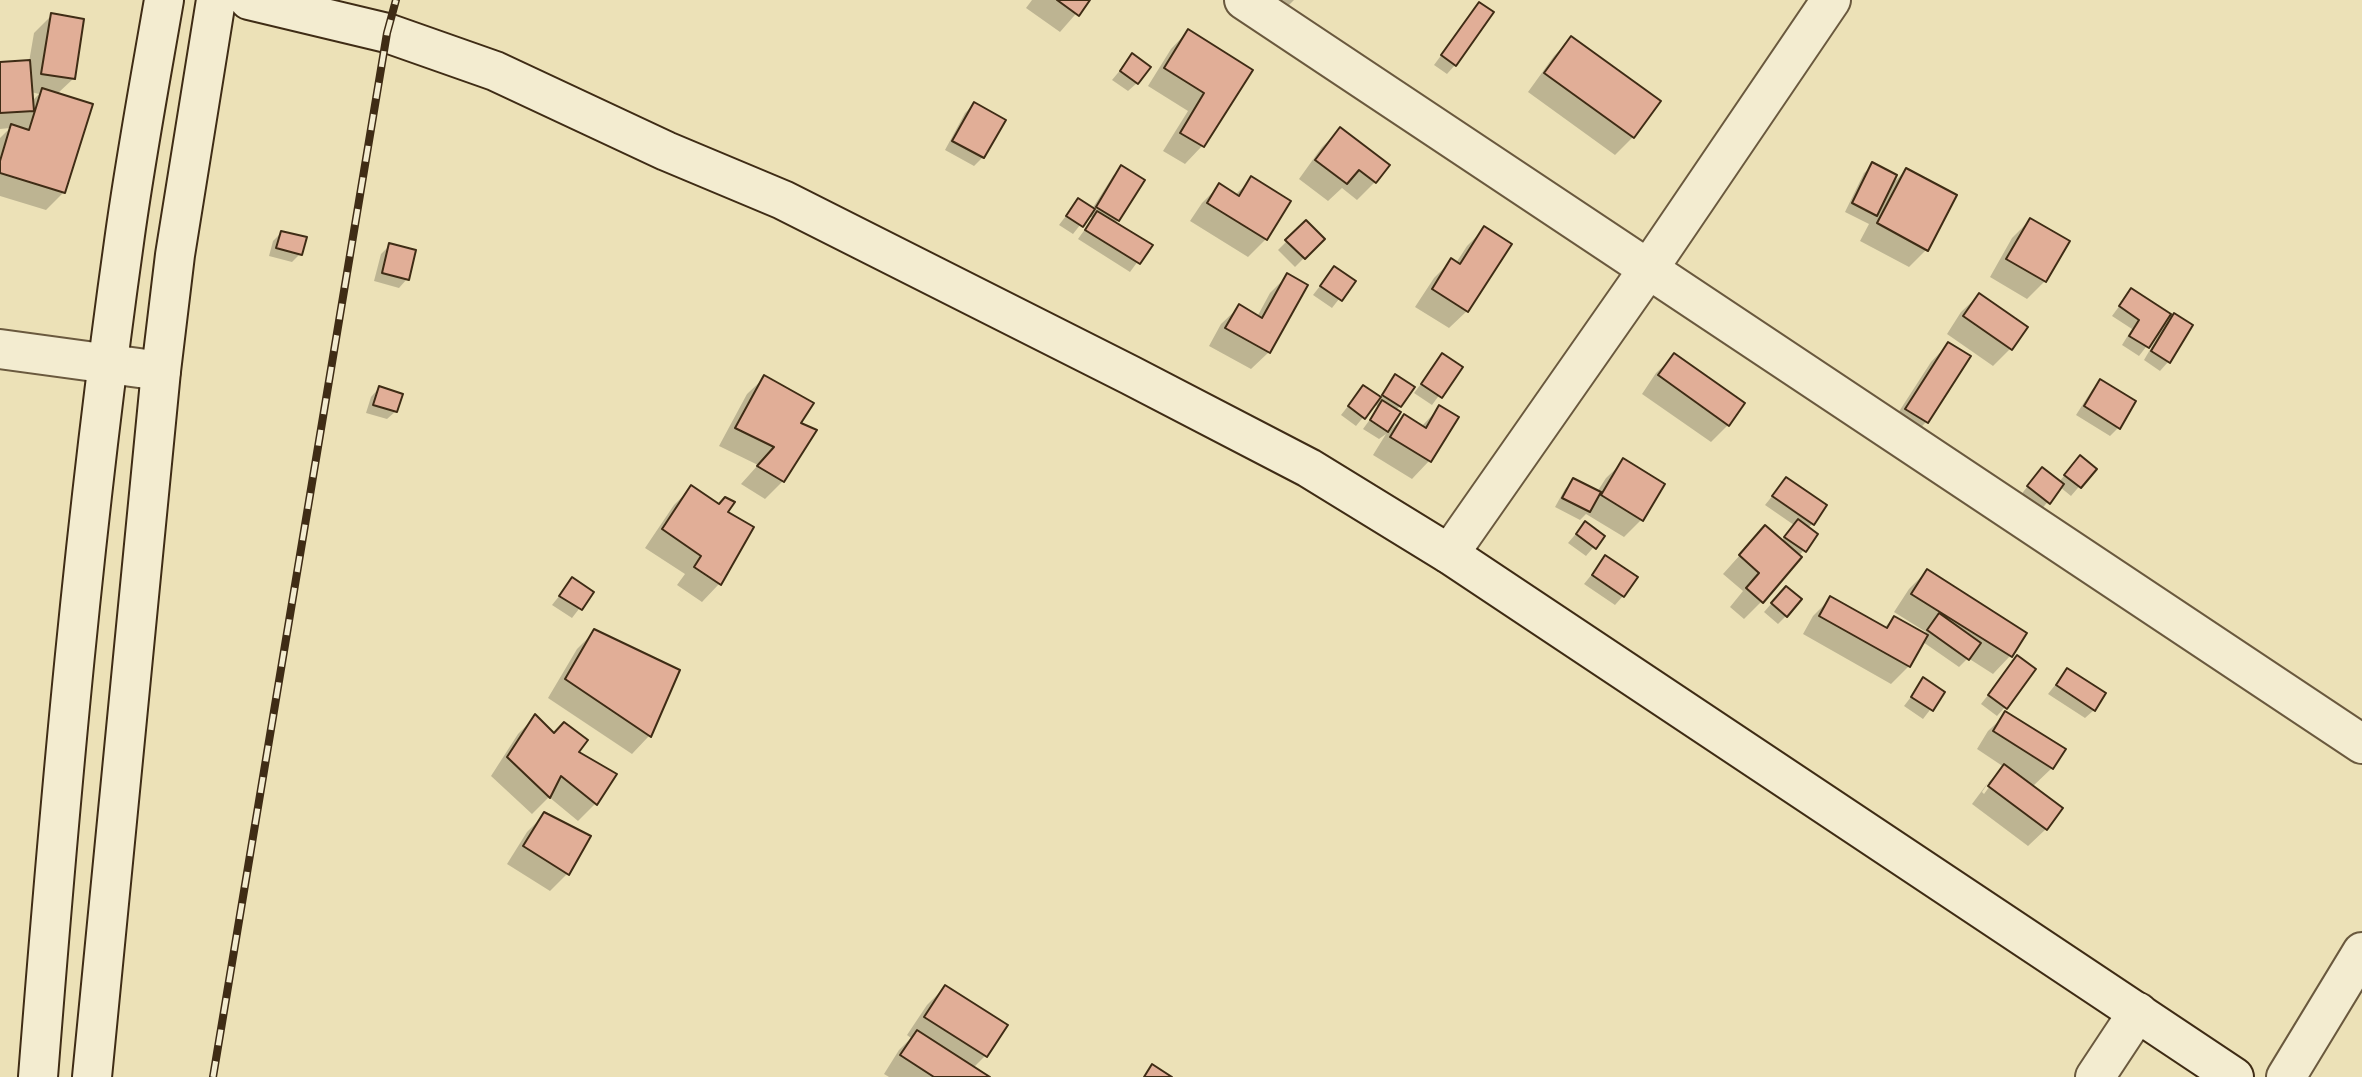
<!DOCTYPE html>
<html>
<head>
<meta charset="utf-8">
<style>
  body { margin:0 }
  canvas { display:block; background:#ece1b7 }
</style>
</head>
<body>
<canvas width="2362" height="1077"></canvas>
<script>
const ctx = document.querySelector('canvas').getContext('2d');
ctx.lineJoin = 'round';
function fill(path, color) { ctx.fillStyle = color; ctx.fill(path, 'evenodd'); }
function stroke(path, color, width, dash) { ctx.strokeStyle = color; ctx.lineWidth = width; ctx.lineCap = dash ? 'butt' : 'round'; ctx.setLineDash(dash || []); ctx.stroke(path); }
fill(new Path2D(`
  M1032 0H1088L1060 32 1026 8Z
  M1254 0H1294L1278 16Z
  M1479 4 1491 13 1455 65 1447 74 1434 65Z
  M52 15 73 79 57 94 90 105 63 193 46 210 0 196V138L10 128 0 129V64L29 62 34 33ZM31 92 39 94 32 101Z
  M1188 31 1250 70 1202 146 1185 164 1163 151 1188 111 1148 86 1171 49Z
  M1572 38 1658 101 1633 137 1615 155 1528 92 1554 56Z
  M1132 56 1137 83 1128 91 1112 80Z
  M974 104 1003 120 983 157 974 166 945 150 965 113Z
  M1340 130 1375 182 1357 200 1342 188 1328 201 1299 179 1322 147Z
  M1873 165 1891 185 1906 170 1926 250 1909 267 1860 241 1869 224 1845 212 1864 173Z
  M1121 167 1118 220 1115 223 1150 245 1130 272 1078 239 1093 218 1088 215 1073 234 1059 225 1078 200 1092 209 1113 176Z
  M1252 179 1266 239 1248 257 1190 221 1202 203 1219 186 1235 195Z
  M2030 220 2045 281 2027 299 1990 277 2012 238Z
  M1306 222 1323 239 1295 267 1278 250Z
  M1485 228 1467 311 1449 328 1415 307 1434 278 1452 260 1456 263 1467 246Z
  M281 233 300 254 292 262 269 256 273 241Z
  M390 245 407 279 399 288 374 281 381 254Z
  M1334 268 1353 281 1332 308 1313 295Z
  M1287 276 1269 352 1251 369 1209 346 1221 324 1239 307 1257 317 1270 293Z
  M2131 290 2162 327 2174 316 2191 326 2168 362 2160 371 2144 360 2158 336 2156 334 2139 356 2122 345 2132 329 2112 316Z
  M1979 295 2011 348 1993 366 1947 334 1961 312Z
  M1948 344 1926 422 1909 440 1889 427 1931 362Z
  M1443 355 1460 367 1432 405 1414 393Z
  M1674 356 1728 425 1711 442 1642 394 1656 373Z
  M1395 376 1400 406 1395 411 1389 431 1404 416 1421 427 1439 408 1429 461 1412 479 1373 455 1386 434 1379 439 1363 429 1379 407 1374 404 1356 426 1341 415 1363 387 1379 398Z
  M765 377 798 424 783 481 765 499 741 484 758 465 719 446 747 394Z
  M2100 381 2119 427 2110 436 2076 415 2092 390Z
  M379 388 396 411 387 419 366 413 371 397Z
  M1624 461 1641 520 1624 537 1586 514 1580 520 1555 507 1565 489 1573 480 1597 492 1606 478Z
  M2072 466 2094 469 2071 496 2060 487 2040 511 2020 496 2034 478 2059 482Z
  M1786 479 1812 524 1807 529 1816 535 1762 601 1744 619 1730 607 1743 591 1723 574 1765 527 1781 541 1794 525 1765 505Z
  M691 488 752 528 719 584 702 602 677 585 685 574 645 548 674 505Z
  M1585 523 1603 536 1586 556 1568 543Z
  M1606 557 1623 596 1615 605 1584 584Z
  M1927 571 2025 633 2010 656 1993 674 1968 658 1959 667 1923 642 1909 666 1891 684 1803 634 1813 616 1830 599 1883 629 1894 618 1923 634 1926 632 1894 612 1909 589Z
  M572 580 592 592 572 618 552 605Z
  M1778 596 1786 616 1778 624 1764 612Z
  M594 632 677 671 649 736 632 754 548 698 577 649Z
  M2018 657 2005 707 1997 716 1981 704Z
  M2067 670 2094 710 2085 718 2048 694Z
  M1924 680 1943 693 1923 719 1904 706Z
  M2006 714 2052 768 2032 787 2046 829 2028 846 1972 804 1987 784 2004 767 1977 749 1988 731ZM1988 783H1992L1984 794 1982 792Z
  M535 717 554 735 614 775 595 804 578 821 549 797 532 814 491 776 518 734Z
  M545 814 568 873 550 891 507 864 527 832Z
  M945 987 1005 1026 985 1056 973 1068 987 1077H889L884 1074 899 1050 911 1038 907 1035 927 1005Z`), '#0003');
const building = new Path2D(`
  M1057 0H1090L1079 16Z
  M1479 2 1494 12 1456 66 1441 55Z
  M51 13 84 19 75 79 41 74Z
  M1188 29 1253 70 1204 147 1180 133 1204 93 1164 68Z
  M1571 36 1661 101 1634 138 1544 73Z
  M1132 53 1151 67 1138 84 1120 71Z
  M30 60 34 111 0 113V62Z
  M42 88 93 104 65 193 0 173V161L11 124 29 130Z
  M974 102 1006 120 984 158 952 141Z
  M1340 127 1390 165 1376 183 1359 170 1347 184 1315 160Z
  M1872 162 1897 175 1877 216 1852 203Z
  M1121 165 1145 180 1119 221 1096 207Z
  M1906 168 1957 195 1928 251 1877 223Z
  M1251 176 1291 201 1267 240 1207 203 1219 183 1239 196Z
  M1078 198 1095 209 1083 227 1066 216Z
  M1097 211 1153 245 1140 264 1085 230Z
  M2030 218 2070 241 2046 282 2006 259Z
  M1306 220 1325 239 1305 259 1285 240Z
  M1484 226 1512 244 1468 312 1432 289 1451 258 1460 264Z
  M281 231 307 237 302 255 276 248Z
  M389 243 416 250 409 280 382 273Z
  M1334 266 1356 281 1342 301 1320 286Z
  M1287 273 1308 285 1270 353 1225 328 1239 304 1262 318Z
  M2131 288 2171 314 2149 348 2129 336 2139 320 2119 306Z
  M1979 293 2028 327 2012 350 1963 316Z
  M2174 313 2193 325 2170 363 2151 351Z
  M1948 342 1971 356 1928 423 1905 409Z
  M1442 353 1463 367 1442 398 1421 384Z
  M1674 353 1745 403 1729 426 1658 375Z
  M1395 374 1415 387 1401 407 1382 395Z
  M764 375 814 403 801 423 817 430 784 482 757 466 774 447 735 428Z
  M2100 379 2136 401 2120 429 2084 406Z
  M1363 385 1381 397 1365 419 1348 406Z
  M379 386 403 394 397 412 373 405Z
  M1382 400 1401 412 1388 432 1370 420Z
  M1439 405 1459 417 1431 462 1390 437 1404 414 1426 428Z
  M2080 455 2097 469 2081 488 2064 475Z
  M1623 458 1665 484 1643 521 1601 495Z
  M2042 467 2064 484 2050 504 2027 486Z
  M1786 477 1827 505 1814 525 1772 496Z
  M1573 478 1601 492 1590 512 1562 498Z
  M691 485 719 504 725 497 735 502 728 512 754 527 721 585 694 567 701 556 662 529Z
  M1798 519 1818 534 1806 552 1784 537Z
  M1585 521 1605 536 1596 549 1576 534Z
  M1765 525 1802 557 1763 603 1746 588 1759 573 1739 555Z
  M1605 555 1638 577 1624 597 1592 575Z
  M1927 569 2027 633 2012 657 1911 594Z
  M572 577 594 592 582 610 559 596Z
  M1786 586 1802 599 1787 617 1771 603Z
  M1830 596 1887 628 1894 616 1928 635 1910 667 1819 616Z
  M1939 613 1981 643 1969 660 1927 630Z
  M594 629 680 670 651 737 565 679Z
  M2017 655 2036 669 2007 709 1988 695Z
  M2067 668 2106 693 2095 711 2056 685Z
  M1923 677 1945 692 1933 711 1911 697Z
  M2005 711 2066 749 2053 769 1993 731Z
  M535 714 554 733 564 722 588 740 579 752 617 774 597 805 561 776 550 798 507 757Z
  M2004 764 2063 808 2047 830 1988 786Z
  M544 812 591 836 569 875 523 846Z
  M945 985 1008 1025 987 1057 924 1017Z
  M917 1030 990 1077H934L900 1055Z
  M1152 1064 1172 1077H1144Z`);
fill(building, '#e1ae97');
stroke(building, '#3f2c15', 2);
const street = new Path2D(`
  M1244 0 2362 744
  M0 349 161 371
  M1449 554 1649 268 1831 0
  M2095 1077 2138 1012
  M2286 1077 2362 952`);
const secondary = new Path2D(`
  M249 0 387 33 495 71 666 151 783 200 1130 375 1309 468 1449 554 2234 1077
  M38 1077C60 798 85 519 124 242 135 161 150 81 164 0
  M92 1077 161 371 175 255 216 0`);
stroke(street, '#6a593e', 42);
stroke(secondary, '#3f2c15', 42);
stroke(street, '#f3ecd0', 38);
stroke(secondary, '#f3ecd0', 38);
const rail = new Path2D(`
  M213 1077 387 33 396 0`);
stroke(rail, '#3f2c15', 8);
stroke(rail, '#f3ecd0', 5, [16]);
</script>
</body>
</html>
